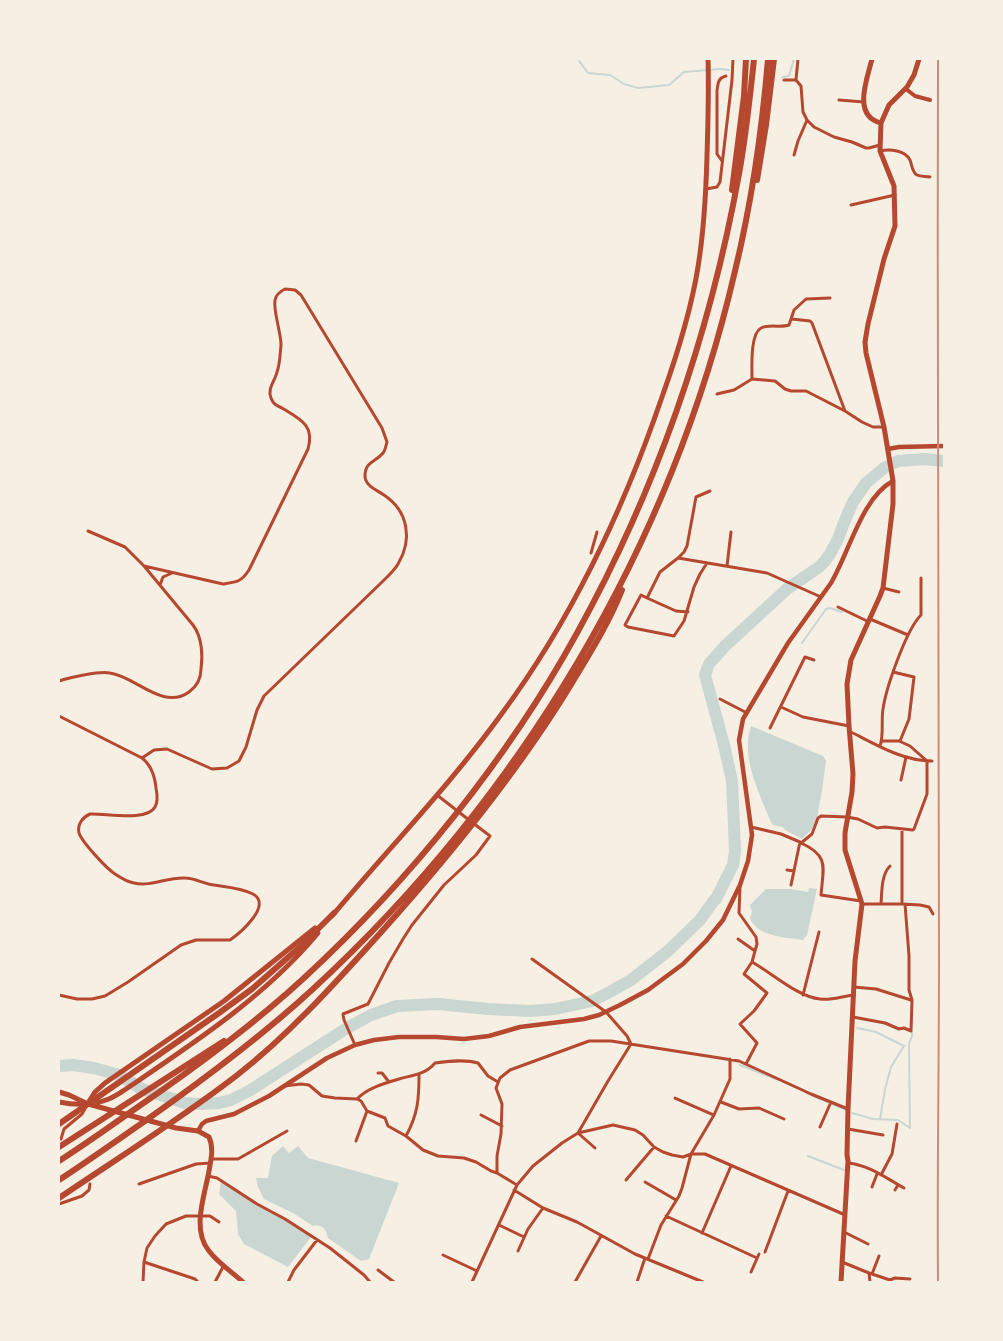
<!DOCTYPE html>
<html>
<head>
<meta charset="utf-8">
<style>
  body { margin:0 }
  #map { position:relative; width:1003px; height:1341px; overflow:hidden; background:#f6efe4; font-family:Helvetica,sans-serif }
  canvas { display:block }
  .frame { position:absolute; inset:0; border:60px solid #f6efe4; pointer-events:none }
</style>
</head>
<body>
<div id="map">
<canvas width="1003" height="1341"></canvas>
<div class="frame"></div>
</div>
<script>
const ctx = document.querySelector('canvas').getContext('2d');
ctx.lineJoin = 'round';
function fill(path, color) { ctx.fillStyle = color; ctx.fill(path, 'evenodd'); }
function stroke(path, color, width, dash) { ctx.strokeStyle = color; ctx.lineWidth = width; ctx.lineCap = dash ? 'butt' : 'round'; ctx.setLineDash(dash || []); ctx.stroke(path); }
fill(new Path2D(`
  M751 726 823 756 826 761 822 790 817 818 811 830 802 839 785 830 783 827 773 825 771 822C760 795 740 756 751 726Z
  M809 888 817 889 807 935 803 940C785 937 757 937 750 918L752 912 750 905 766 889H791L808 892Z
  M283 1146 289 1153 298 1146 308 1158 399 1183 369 1259 361 1261 328 1238C326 1229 322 1224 313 1226L293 1213 264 1199 258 1187 256 1178H268L272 1156Z
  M221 1181 283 1219 311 1237 288 1267 244 1244 238 1234 236 1211 219 1194Z`), '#c9d6d2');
stroke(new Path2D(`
  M579 61 588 73 610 75 624 84 638 88 669 85 684 72 720 69 729 70
  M782 77 789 76 794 59
  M802 643 826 609 830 608 842 612
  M857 1028 876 1032 904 1046 891 1067 885 1089 880 1119
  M740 1065 778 1080
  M806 1093 846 1110
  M852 1113 873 1119 898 1120 910 1128
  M910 1128 909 1044 912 1036V1032
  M808 1156 844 1170`), '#c9d6d2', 2);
stroke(new Path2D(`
  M59 1066 73 1065 94 1068 119 1075 142 1089 185 1103 198 1104 219 1103 231 1100 249 1091 347 1028 371 1015 397 1006 438 1004 488 1009 530 1011 555 1009 592 1001 606 994 631 980 668 951 700 920 715 899H716L733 865 735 852 734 825 732 781 724 745 705 675 709 664 725 646 787 589 819 567 825 561 830 554 838 539 845 520 853 502 866 483 884 468 898 461 925 459 944 461`), '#c9d6d2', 12);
stroke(new Path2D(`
  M784 80H796L798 59
  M796 80 801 86 803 112 807 120 814 127 834 137 852 142 866 148H869L880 145
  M839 100 864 102
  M880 151C890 149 905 150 910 160 912 165 912 172 917 175 921 177 926 176 930 177
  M794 155 798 141 807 120
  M722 161 717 154V91C718 83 718 78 726 76
  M706 189 717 187 720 182 732 80 733 59
  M851 205 895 195
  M830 298 806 299 794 310 789 325C781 328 769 324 761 328 750 334 752 367 752 379L775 381 785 389 791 391H806L845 411 862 422 873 427H884
  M792 319 810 321 812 323 845 411
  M717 394 734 390 752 379
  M591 553 597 532
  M678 558 767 573 821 597
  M707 563 700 574 694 587 684 621 674 636 628 627 625 625 641 595 647 598 660 572 678 558 684 552 687 546 696 497 710 491
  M727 566 731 532
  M160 585 163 577 172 573
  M883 588 899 592
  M647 598 676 611 688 612
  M838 607 869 622
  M870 619 908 635
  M893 672 914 677 909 719 900 741
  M59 681C71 677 99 671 110 673 135 676 163 711 189 692 196 687 201 679 201 669 203 655 202 637 193 625L144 566 125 547 88 531
  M720 699 747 713
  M781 707 803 717 849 726
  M59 716 142 758C151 765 155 778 156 788 157 793 158 802 155 807 147 822 105 813 90 814 83 817 77 824 79 833 82 842 106 868 115 874 121 878 127 882 134 883 151 887 167 877 185 878 195 878 204 884 214 885 226 887 242 888 253 894 273 905 240 933 230 940H196L181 945 128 982 105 996 92 999H77L59 995
  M770 728 805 657 814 660
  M849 731C875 744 902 761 932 761
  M880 746C884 736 881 720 883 709 886 688 906 630 921 615V578
  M142 758 154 750 167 749 212 769 227 768 239 761 246 747 257 710 264 696 382 582C387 577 394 571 398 564 413 539 408 511 384 495 377 490 365 486 365 476 365 461 376 462 383 453 385 451 386 445 387 442L382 428 301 295 295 290 285 289C281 291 276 294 275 300 273 311 281 332 281 345 280 354 280 364 277 372 275 381 267 389 271 398 273 404 277 406 282 408 300 419 315 425 308 449L249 570C241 582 237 582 223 584L144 566
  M901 780 906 757
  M437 795 469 820
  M751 827 781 834 800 842 791 885
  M902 829V904
  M801 843 812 834 818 818 821 816 847 817 858 819 877 828 885 827 913 830 914 829 927 794V761L910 746 899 741H882
  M801 843C830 856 823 868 821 895L861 901
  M787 870 794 871
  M740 887 739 913 756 937 757 944 755 951
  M862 904H902L920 905 929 907 933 914
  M881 904C882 892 881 875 890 866
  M738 939 755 951 752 962 744 974 767 993 754 1011 740 1024 757 1043 746 1064
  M532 959 606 1012 627 1036 631 1044
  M752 962C772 973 798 997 820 999 831 1001 842 996 854 995
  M854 987 876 989 911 1000
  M803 995 819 932
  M853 1017 885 1023 899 1029 904 1028 911 1031 912 1000 909 990V956L905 904
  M355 1045 344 1020 343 1014 368 1004 389 963 403 939 412 925 444 885 476 855 490 836 473 823
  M378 1073H382L389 1082
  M284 1086 301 1084 309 1085 322 1096 335 1098 357 1099C367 1088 385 1083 399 1079 412 1075 425 1075 435 1063 449 1061 465 1059 478 1063L488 1076 498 1082
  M675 1098 714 1115
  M357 1099 361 1101 367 1111 385 1118 388 1126 406 1136 423 1150 438 1156 464 1158 476 1162 491 1171 497 1173
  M721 1102 739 1109 759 1108 784 1119
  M481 1115 502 1126
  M820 1127 831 1102
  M848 1129 883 1135
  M578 1133 608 1081 631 1044
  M578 1133 595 1148
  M406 1136C418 1114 419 1099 419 1075
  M61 1139 64 1129 82 1114 86 1107
  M356 1141 367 1111
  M211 1159H238L287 1131
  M848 1163C869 1165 886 1178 904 1188
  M881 1175 892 1154 897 1124
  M208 1176 217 1178 257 1204 285 1219 330 1248 364 1275 370 1282
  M626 1180 654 1147
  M645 1182 676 1200
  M139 1184 196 1164 211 1163
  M517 1185 497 1173V1156L501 1134 502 1104 496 1088 500 1078 510 1070 589 1041H611L739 1061 811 1094 848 1109
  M872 1187 877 1174
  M514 1190 543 1208 577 1222 635 1254 703 1282
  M895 1190 898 1185
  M59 1204 82 1196 89 1190 90 1184
  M666 1216 757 1258
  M499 1225 524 1237
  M844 1232 868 1244
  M702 1233 731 1166
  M518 1251 528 1229 543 1208
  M765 1252 788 1191
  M443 1255 477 1271
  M648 1259 661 1225 679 1196 682 1188 691 1154 714 1115 730 1079V1059
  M144 1262 195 1279 198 1282
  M842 1262 869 1273 870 1282
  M378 1270 394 1282
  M751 1272 759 1254
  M869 1273 890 1280 895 1278 910 1279
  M872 1274 879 1256
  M143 1282 144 1262 147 1248 155 1236 166 1224 186 1216H210L219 1222
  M215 1282 224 1265
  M288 1282 294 1270 317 1240
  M472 1282 517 1185 533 1166 562 1143 578 1133 613 1125 635 1130 643 1135 654 1147 663 1152 672 1155 683 1157 691 1154H705L843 1214
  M575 1282 601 1236
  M637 1282 645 1258`), '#b5482f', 3);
stroke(new Path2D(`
  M906 89 915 96 930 100`), '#b5482f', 4);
stroke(new Path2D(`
  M888 449 899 447 944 446
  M198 1131 202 1124 206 1121 234 1114 269 1096 327 1058 355 1045 374 1040 399 1037H436L464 1039 489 1036 520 1027 584 1019 599 1015 620 1005 648 990 683 964 706 941 723 920 740 885 748 861 752 835 739 740 743 719 788 643 831 583C849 553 862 497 893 481`), '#b5482f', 4.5);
stroke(new Path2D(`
  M872 59C867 79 852 116 881 123
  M332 916C389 848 451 784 503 712 573 617 624 508 662 397 677 355 691 311 698 267 704 230 706 193 707 156 708 124 709 91 708 59
  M59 1092 69 1095 88 1104 176 1128 198 1131 209 1137C214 1148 211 1159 209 1171 205 1195 191 1229 209 1251 218 1263 232 1272 243 1282
  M59 1102C74 1105 92 1105 106 1100 112 1098 118 1094 123 1091 191 1045 265 997 318 933
  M88 1103 95 1092 105 1083 224 1001 315 928
  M841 1282 848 1161 847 1155 848 1109 855 961 862 904 845 850V833L852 792 853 774 849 726 847 684 851 660 880 596 883 588 893 504V481L884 427 866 353 865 342 868 324 884 259 895 226 894 186 880 151 881 123 889 105 907 87 914 75 919 59`), '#b5482f', 5);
stroke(new Path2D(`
  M757 180 766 125 774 59
  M732 190 744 96 746 59
  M59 1124 219 1013 252 989 301 946 334 913
  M59 1147 224 1041
  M59 1161C84 1145 108 1128 132 1111 192 1070 251 1027 304 978 409 881 508 759 577 633 656 490 710 334 739 174 746 136 750 97 754 59
  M59 1180C88 1161 116 1141 145 1121 203 1080 261 1037 313 989 521 797 671 547 735 271 752 201 762 130 768 59
  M59 1198C118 1158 179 1120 236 1076 290 1034 337 981 383 930 452 853 518 772 572 683 590 653 609 623 622 590`), '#b5482f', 6);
stroke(new Path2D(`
  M938 1282C937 1175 939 1069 939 962 939 661 937 360 938 59`), '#cf8b77', 2);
</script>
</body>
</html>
